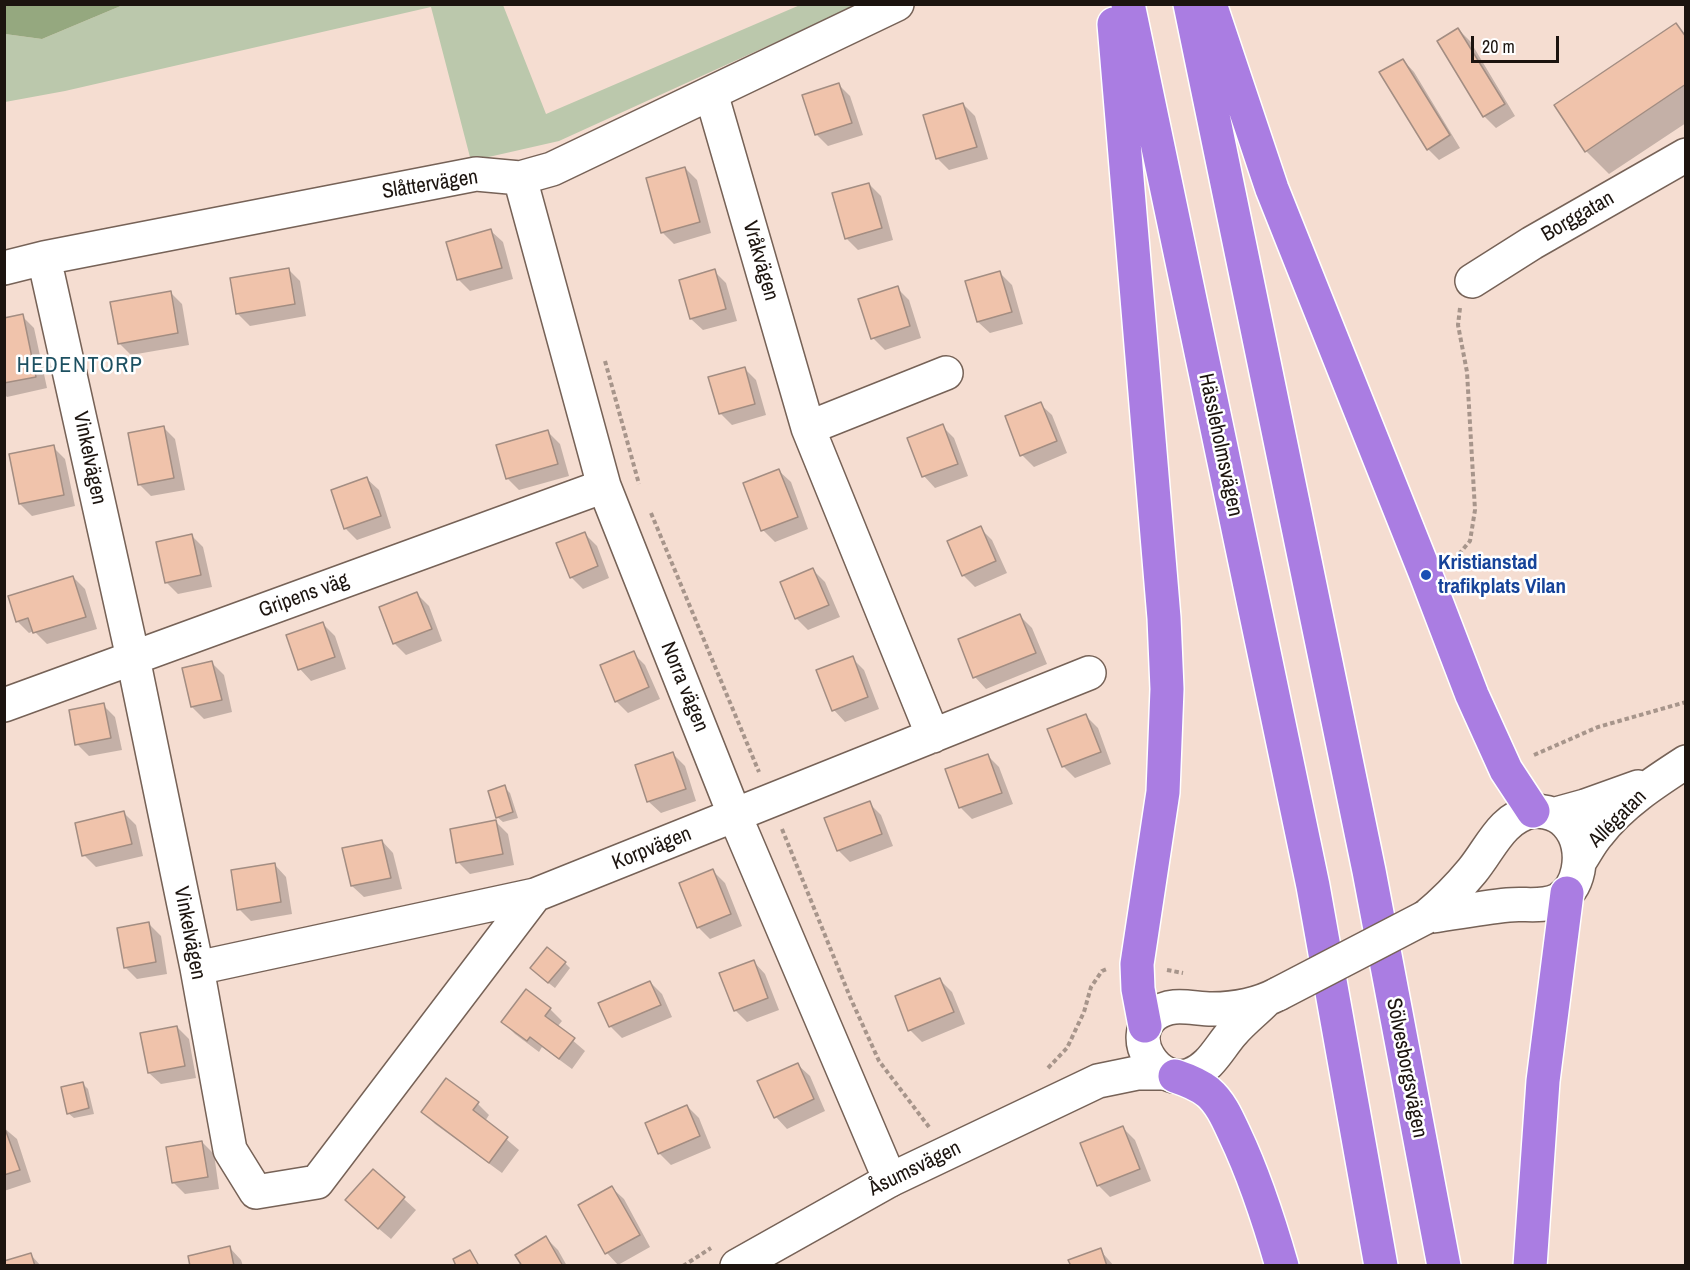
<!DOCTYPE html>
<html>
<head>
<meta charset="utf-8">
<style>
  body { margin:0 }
  #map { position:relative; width:1690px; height:1270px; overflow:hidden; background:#f5ddd1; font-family:"Archivo Narrow",sans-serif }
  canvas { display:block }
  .frame { position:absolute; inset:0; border:6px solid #1c140f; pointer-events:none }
  .scale { position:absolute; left:1471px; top:36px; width:88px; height:27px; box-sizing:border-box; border:3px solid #1c140f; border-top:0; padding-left:8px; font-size:18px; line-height:21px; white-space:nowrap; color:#1c140f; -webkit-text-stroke:4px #fff; paint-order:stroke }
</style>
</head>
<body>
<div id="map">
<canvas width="1690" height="1270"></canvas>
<div class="frame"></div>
<div class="scale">20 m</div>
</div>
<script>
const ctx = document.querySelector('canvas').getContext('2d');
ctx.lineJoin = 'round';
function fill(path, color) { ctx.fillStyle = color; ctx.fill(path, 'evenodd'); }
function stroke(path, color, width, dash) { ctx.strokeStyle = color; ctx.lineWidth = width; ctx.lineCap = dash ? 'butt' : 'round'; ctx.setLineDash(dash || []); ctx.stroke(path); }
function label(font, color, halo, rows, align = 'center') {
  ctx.font = font + ' "Archivo Narrow",sans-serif'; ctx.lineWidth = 5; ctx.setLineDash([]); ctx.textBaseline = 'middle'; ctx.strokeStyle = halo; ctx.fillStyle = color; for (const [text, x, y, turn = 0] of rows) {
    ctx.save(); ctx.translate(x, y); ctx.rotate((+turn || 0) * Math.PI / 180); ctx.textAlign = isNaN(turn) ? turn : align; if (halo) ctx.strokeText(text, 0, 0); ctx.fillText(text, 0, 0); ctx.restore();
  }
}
fill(new Path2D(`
  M123 5H503L546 114 800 5H852L851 8 559 141 471 161 431 7 65 91 5 102V34L42 39Z`), '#bbc8ac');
fill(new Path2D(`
  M5 4H123V5L42 39 5 34Z`), '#95a87f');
fill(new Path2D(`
  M1675 25 1686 35V123L1609 174 1586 151Z
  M1458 29 1470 41 1515 116 1496 128 1484 116Z
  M1403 60 1414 72 1460 148 1439 160 1428 149Z
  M838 84 850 96 863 135 828 146 816 134Z
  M963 104 975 116 988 159 949 170 938 159Z
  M685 168 697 180 711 233 674 244 662 232Z
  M869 184 881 196 893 240 858 250 846 238Z
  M491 231 503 242 513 279 470 291 458 279Z
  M288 269 300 281 306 316 250 326 238 314Z
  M714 271 726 283 737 321 703 330 691 319Z
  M1000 273 1012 285 1023 324 990 333 978 322Z
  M897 288 909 300 921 338 885 350 873 338Z
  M170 292 182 304 189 345 131 355 119 343Z
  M22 316 34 328 47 388 7 397 4 394V320Z
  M744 368 756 380 766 415 732 425 720 413Z
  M1040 404 1052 415 1067 453 1034 467 1022 455Z
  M942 426 954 438 968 476 935 488 924 476Z
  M164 428 175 439 185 490 151 496 139 484Z
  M548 432 560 444 569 476 519 490 507 478Z
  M53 447 65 459 75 506 32 516 20 504Z
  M779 471 791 482 808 529 775 542 763 530Z
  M367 479 379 490 391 528 357 540 345 528Z
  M980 528 992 540 1007 573 975 587 963 575Z
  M585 534 597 546 609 578 583 589 571 577Z
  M191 535 203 547 212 587 178 594 166 582Z
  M813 570 825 582 840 617 808 630 796 618Z
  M73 577 85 589 97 629 47 644 34 631 29 633 17 621Z
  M417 594 429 606 442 641 406 655 394 643Z
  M1020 616 1032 628 1047 664 986 689 975 677Z
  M323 624 335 636 346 669 311 681 300 669Z
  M633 653 645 665 660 699 628 713 616 701Z
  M852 658 864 670 879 709 845 722 834 710Z
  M212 663 224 675 232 712 204 719 192 707Z
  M103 705 115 717 122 750 89 756 77 744Z
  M1086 716 1098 728 1111 764 1075 778 1063 766Z
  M673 754 685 766 696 801 661 813 649 802 637 766Z
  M987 755 999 767 1013 804 972 819 960 807Z
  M504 787 510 793 518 818 503 822 497 817Z
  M869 803 881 815 893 846 850 862 838 850Z
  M124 813 136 825 143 856 96 867 84 855Z
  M496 822 508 834 514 865 470 874 458 862Z
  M382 841 393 853 402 889 364 897 352 886Z
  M275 865 286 877 292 914 251 921 239 909Z
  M713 871 725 883 742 926 710 939 698 927Z
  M149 924 161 936 167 974 137 979 125 967Z
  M754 962 765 974 779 1010 747 1022 735 1010Z
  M565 963 570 968 555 988 537 974Z
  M940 980 952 992 965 1024 922 1042 910 1030Z
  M650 982 662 994 672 1017 622 1038 610 1026Z
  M550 1009 562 1021 557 1027 585 1051 572 1069 542 1047 539 1052 515 1034 503 1022Z
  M177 1027 189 1039 196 1078 161 1084 149 1073Z
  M798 1065 810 1076 825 1111 787 1129 776 1117Z
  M82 1083 88 1089 94 1114 74 1118 68 1113Z
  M478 1104 489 1115 485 1121 519 1150 502 1173 435 1124 423 1112Z
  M687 1106 699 1118 711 1148 671 1165 659 1153Z
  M4 1128 17 1139 31 1182 4 1191Z
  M1123 1128 1135 1140 1151 1181 1110 1197 1098 1185Z
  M202 1142 214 1154 219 1189 185 1194 173 1182Z
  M373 1171 416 1210 391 1239 359 1212Z
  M612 1188 624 1199 650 1247 618 1265 607 1253Z
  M546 1238 558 1250 567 1266H523Z
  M230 1248 241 1260 243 1266H191Z
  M1100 1250 1114 1266H1072Z
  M31 1255 41 1266H4Z`), '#0003');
const building = new Path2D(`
  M1676 23 1686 37V84L1585 152 1554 105Z
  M1458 28 1505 104 1483 117 1437 41Z
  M1403 59 1450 135 1427 150 1379 72Z
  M839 83 852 123 815 135 802 95Z
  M963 103 977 147 936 159 923 115Z
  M685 167 700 222 661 233 646 178Z
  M869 183 882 228 845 239 832 193Z
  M491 229 502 268 457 280 446 242Z
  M289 268 295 304 236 314 230 278Z
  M715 269 726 309 690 319 679 280Z
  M1000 271 1012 312 977 322 965 281Z
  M898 286 910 326 871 339 858 299Z
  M171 291 178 333 118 344 110 302Z
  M23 314 36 377 4 383V318Z
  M745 367 755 404 719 414 708 377Z
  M1041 402 1057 441 1020 456 1005 416Z
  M943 424 958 464 922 477 907 438Z
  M164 426 174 478 138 485 128 433Z
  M548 430 558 464 506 479 496 445Z
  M54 445 64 495 19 504 9 454Z
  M779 469 798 517 761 531 743 483Z
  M367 477 381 516 344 529 331 490Z
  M981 526 996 561 962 576 947 541Z
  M585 532 598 566 570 578 556 543Z
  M192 534 201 575 165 583 156 542Z
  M813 568 829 605 795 619 780 582Z
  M73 576 86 617 33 633 28 618 16 622 8 596Z
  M417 592 432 629 393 644 379 607Z
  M1020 614 1036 653 973 678 958 639Z
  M323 622 335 657 298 670 286 635Z
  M634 651 649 687 615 702 600 665Z
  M853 656 868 697 832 711 816 670Z
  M212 661 222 700 191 707 182 668Z
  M104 703 111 738 75 745 69 710Z
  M1086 714 1101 752 1062 767 1047 729Z
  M673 752 686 789 647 802 635 765Z
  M988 754 1002 793 959 808 945 769Z
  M505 785 513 812 496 818 488 791Z
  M870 801 882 834 837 851 824 818Z
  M124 811 132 844 82 856 75 823Z
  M496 820 503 854 456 863 450 829Z
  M382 840 391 878 351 886 342 848Z
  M275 863 281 902 237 910 231 870Z
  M713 869 731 914 697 928 679 883Z
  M149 922 156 962 124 968 117 928Z
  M547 947 566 962 548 983 530 968Z
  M754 960 768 998 734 1011 719 973Z
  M940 978 954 1012 908 1031 895 996Z
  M650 981 661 1005 609 1027 598 1003Z
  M526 989 551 1008 545 1016 575 1038 559 1059 530 1037 527 1041 501 1022Z
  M177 1026 185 1066 148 1073 140 1033Z
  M798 1063 814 1099 774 1118 757 1081Z
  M446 1078 479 1102 473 1110 508 1137 489 1163 421 1112Z
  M83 1082 89 1108 67 1114 61 1087Z
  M687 1105 700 1136 658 1154 645 1123Z
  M4 1126 20 1170 4 1175Z
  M1123 1126 1140 1169 1097 1186 1080 1143Z
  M202 1141 208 1177 172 1183 166 1147Z
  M373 1169 405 1197 378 1229 345 1200Z
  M612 1186 640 1235 605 1254 578 1205Z
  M546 1236 563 1266H522L515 1255Z
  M230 1246 234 1266H190L188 1256Z
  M1101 1248 1107 1266H1071L1068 1260Z
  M470 1250 479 1266H456L453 1259Z
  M31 1253 35 1266H4V1261Z`);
fill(building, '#f0c3ab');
stroke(building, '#a38d82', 1.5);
const minor = new Path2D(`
  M711 93 808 428 933 736
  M520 178 604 486 735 816 890 1180
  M44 258 133 658 197 968 230 1150 256 1192 317 1182 535 895
  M4 268 44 258 476 174 520 178 552 169 897 4
  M1472 281 1532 243 1686 155
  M808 428 946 373
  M4 705 604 486
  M197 968 535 895 1089 673`);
const tertiary = new Path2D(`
  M737 1266 890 1180 1098 1081 1137 1073H1163`);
const secondary = new Path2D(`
  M1533 811C1552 811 1565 817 1574 834 1584 855 1580 888 1558 900 1542 908 1525 903 1508 905 1480 908 1453 913 1426 917 1443 903 1458 888 1472 871 1491 848 1501 818 1533 811Z
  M1556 814 1585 806 1638 787
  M1580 861C1586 852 1591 842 1598 834 1621 804 1655 782 1686 762
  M1265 1001C1254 1012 1241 1022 1232 1033 1219 1048 1210 1068 1190 1075 1157 1086 1126 1038 1154 1015 1172 1001 1192 1009 1212 1009 1234 1009 1259 1004 1278 994`);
const motorway = new Path2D(`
  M1128 4 1313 886 1381 1266
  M1190 4 1369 871 1444 1266
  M1210 4 1272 189 1426 575 1472 695 1506 770 1533 811
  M1114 24 1164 618 1167 689 1163 792 1137 964 1138 989 1145 1026
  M1175 1076C1187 1080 1198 1084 1208 1092 1221 1103 1228 1120 1235 1135 1255 1177 1269 1221 1282 1266
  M1530 1266 1543 1081 1567 893`);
stroke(minor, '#766257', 36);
stroke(tertiary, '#766257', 36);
stroke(secondary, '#766257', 36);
stroke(motorway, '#fff', 36);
stroke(new Path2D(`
  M605 361 639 484
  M651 513 759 772
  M1454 560 1470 541 1475 510 1467 372 1458 325 1460 308
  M1534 755 1598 727 1686 702
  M782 829 850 997 879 1061 929 1127
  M1167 970 1183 973
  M1048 1068 1067 1048 1084 1012 1091 987 1102 971 1107 969
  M683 1266 711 1248`), '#a7958b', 4, [4.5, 3]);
stroke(minor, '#fff', 33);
stroke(tertiary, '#fff', 33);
stroke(secondary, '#fff', 33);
stroke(motorway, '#aa7de2', 33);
const secondaryBridge = new Path2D(`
  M1278 994 1426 917`);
stroke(secondaryBridge, '#766257', 36, []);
stroke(secondaryBridge, '#fff', 33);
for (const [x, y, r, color] of [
  [1426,575,6,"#1a4fb4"]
]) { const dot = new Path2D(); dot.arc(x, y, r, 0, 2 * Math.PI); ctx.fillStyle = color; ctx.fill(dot); stroke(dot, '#fff', 2); }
label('21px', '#1c140f', '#fff', [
  ["Slåttervägen",430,185,-9],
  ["Borggatan",1578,217,-30],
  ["Vråkvägen",760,261,74],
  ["Hässleholmsvägen",1220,445,78],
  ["Vinkelvägen",89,458,78],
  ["Gripens väg",304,596,-20],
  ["Norra vägen",684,687,68],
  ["Allégatan",1618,819,-45],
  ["Korpvägen",652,849,-22],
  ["Vinkelvägen",189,933,79],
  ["Sölvesborgsvägen",1406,1068,79],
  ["Åsumsvägen",915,1169,-26]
]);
label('bold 21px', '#164399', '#fff', [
  ["Kristianstad",1438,563],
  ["trafikplats Vilan",1438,587]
], 'left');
ctx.letterSpacing = '1.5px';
label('22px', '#1d5061', '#fff', [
  ["HEDENTORP",80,366]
]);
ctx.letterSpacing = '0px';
</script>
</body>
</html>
